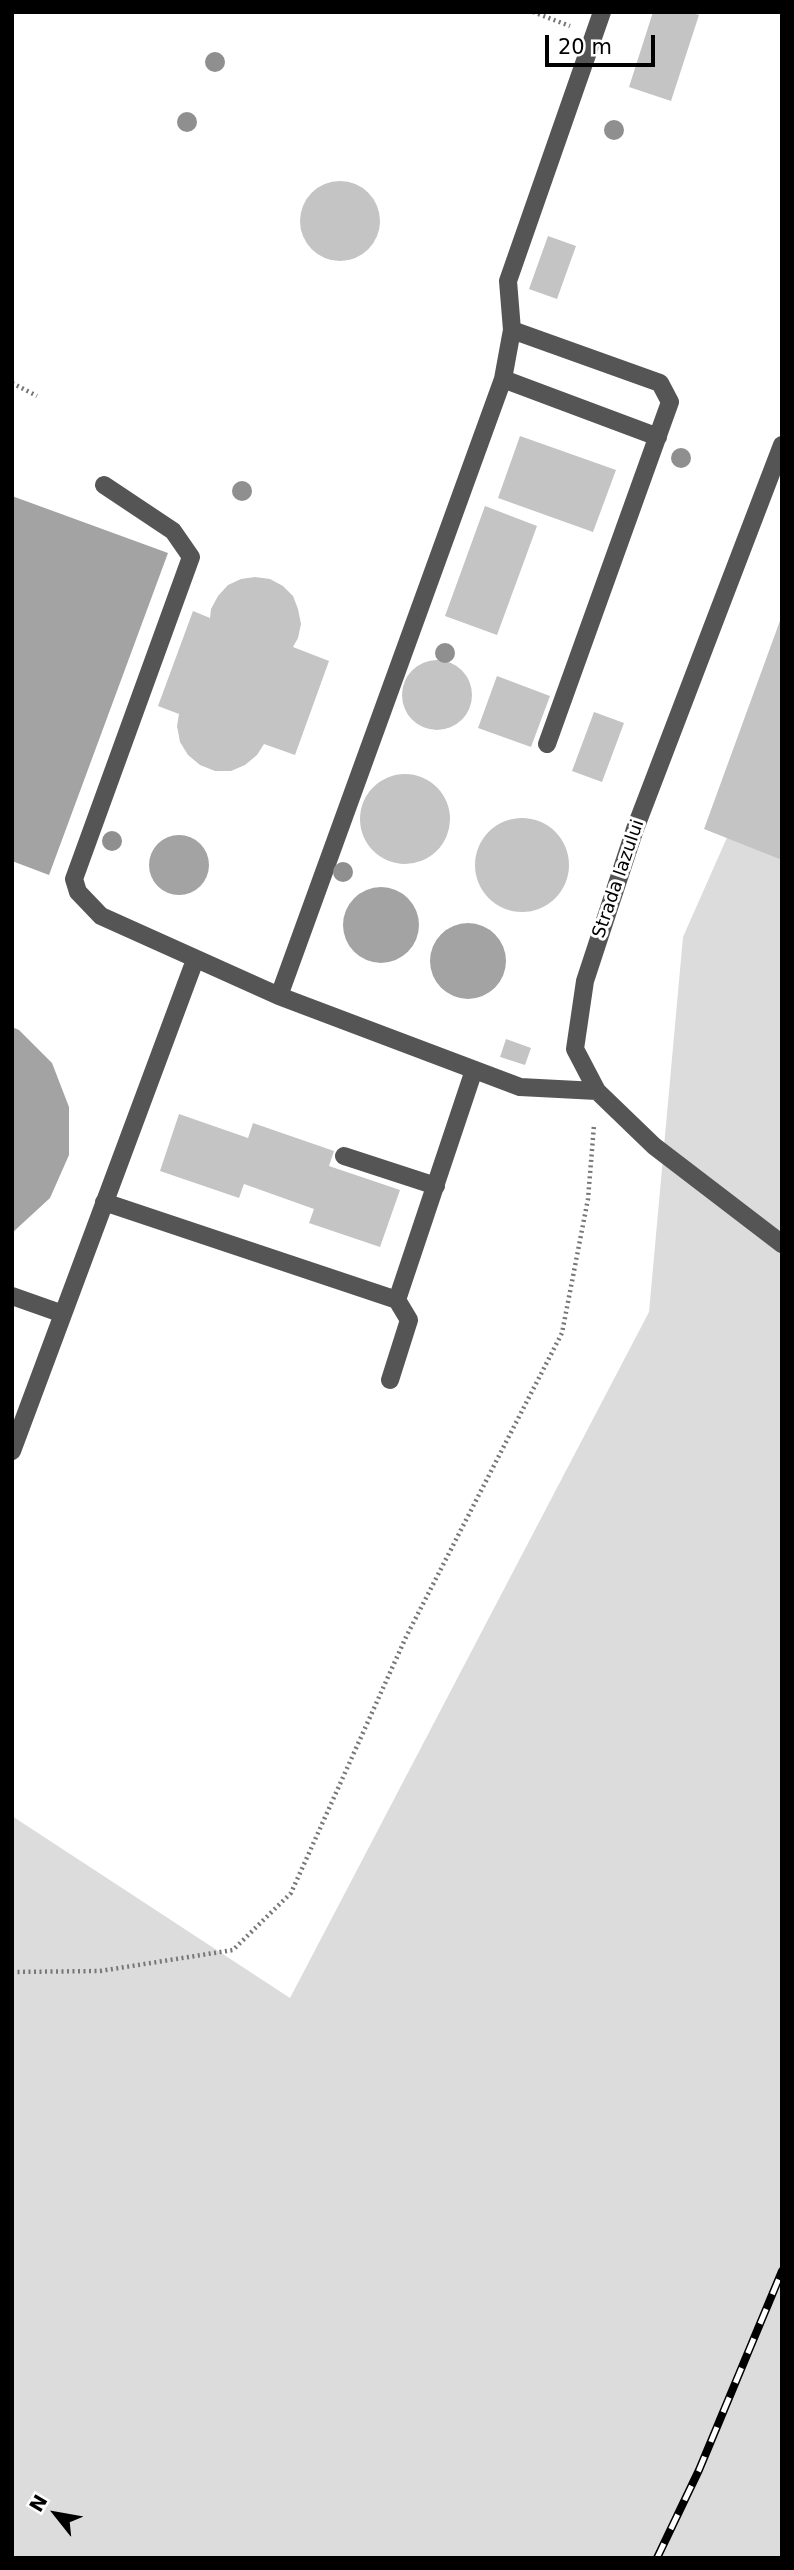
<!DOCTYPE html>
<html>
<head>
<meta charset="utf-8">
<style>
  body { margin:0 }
  #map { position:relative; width:794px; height:2570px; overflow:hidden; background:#fff; font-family:"DejaVu Sans",sans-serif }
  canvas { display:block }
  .frame { position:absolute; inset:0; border:14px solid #000; pointer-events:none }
  .north { position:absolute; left:21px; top:2479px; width:70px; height:70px; -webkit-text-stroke:5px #fff; paint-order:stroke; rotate:301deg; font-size:19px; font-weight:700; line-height:28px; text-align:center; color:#000 }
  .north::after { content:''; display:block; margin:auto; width:24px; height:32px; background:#000; clip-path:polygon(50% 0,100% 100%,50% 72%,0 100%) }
  .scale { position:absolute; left:545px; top:35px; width:110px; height:32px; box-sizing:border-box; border:4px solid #000; border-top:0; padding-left:9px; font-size:21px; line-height:24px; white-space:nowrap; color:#000; -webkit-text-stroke:5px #fff; paint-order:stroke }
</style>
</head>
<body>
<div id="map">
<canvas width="794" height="2570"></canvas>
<div class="frame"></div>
<div class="north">N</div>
<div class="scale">20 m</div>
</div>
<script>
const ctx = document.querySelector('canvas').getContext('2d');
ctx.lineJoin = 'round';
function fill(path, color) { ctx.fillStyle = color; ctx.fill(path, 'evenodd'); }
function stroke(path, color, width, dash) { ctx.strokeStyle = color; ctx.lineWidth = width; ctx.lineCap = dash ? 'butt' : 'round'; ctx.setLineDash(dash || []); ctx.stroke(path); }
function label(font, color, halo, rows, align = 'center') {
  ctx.font = font + ' "DejaVu Sans",sans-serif'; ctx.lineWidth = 6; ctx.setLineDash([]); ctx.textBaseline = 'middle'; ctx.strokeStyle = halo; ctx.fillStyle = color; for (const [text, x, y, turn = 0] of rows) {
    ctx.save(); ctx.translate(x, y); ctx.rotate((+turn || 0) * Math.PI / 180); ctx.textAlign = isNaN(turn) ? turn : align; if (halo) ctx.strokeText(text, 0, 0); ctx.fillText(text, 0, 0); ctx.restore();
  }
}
fill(new Path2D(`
  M782 713V2558H12V1816L290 1998 649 1312 683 937Z`), '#dcdcdc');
fill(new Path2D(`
  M12 496 168 553 49 875 12 861Z
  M149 865a30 30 0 1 1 60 0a30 30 0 1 1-60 0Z
  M343 925a38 38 0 1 1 76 0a38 38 0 1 1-76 0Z
  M430 961a38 38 0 1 1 76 0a38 38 0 1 1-76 0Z
  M12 1027 19 1030 52 1063 69 1107V1155L50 1198 12 1233Z`), '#a3a3a3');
fill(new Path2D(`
  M653 12H691L699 15 671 101 629 87Z
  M300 221a40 40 0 1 1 80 0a40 40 0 1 1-80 0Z
  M548 236 576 246 557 299 529 289Z
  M520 436 616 470 593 532 498 498Z
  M485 506 537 526 497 635 445 616Z
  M255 577 270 579 283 586 293 596 298 609 301 624 298 638 293 647 329 661 295 755 264 744 257 755 245 765 231 771H215L200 765 188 755 180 742 177 726 179 714 158 706 193 611 210 618 211 609 218 596 228 585 241 579Z
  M781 618H782V860L704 829Z
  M402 695a35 35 0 1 1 70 0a35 35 0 1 1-70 0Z
  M497 676 550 696 531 747 478 728Z
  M594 712 624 723 602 782 572 771Z
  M360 819a45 45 0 1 1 90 0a45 45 0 1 1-90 0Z
  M475 865a47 47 0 1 1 94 0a47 47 0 1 1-94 0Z
  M506 1039 531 1048 525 1065 500 1057Z
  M179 1114 248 1138 253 1123 334 1151 329 1166 400 1190 380 1247 309 1223 314 1209 244 1184 239 1198 160 1171Z`), '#c4c4c4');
stroke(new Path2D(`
  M533 12 570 26
  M12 383 37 396
  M12 1972 100 1971 233 1950 291 1893 406 1637 562 1333 588 1199 594 1125`), '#777', 4.5, [2, 3.5]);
stroke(new Path2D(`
  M512 330 660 383 670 402 547 744
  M503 379 658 437
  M782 445 635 829 585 981 575 1049 597 1091 654 1146 782 1244
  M104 485 173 531 191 557 74 879 78 892 101 916 279 996 520 1087 597 1091
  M279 996 503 379 512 330 508 281 602 12
  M344 1156 436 1186
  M104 1202 397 1300 474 1070
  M12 1296 63 1314
  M390 1380 409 1320 397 1300
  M12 1451 195 960`), '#555', 18);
const rail = new Path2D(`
  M657 2558 699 2470 782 2271`);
stroke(rail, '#000', 8);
stroke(rail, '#fff', 5, [16]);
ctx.fillStyle = '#8f8f8f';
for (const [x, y] of [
  [215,62],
  [187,122],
  [614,130],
  [681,458],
  [242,491],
  [445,653],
  [112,841],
  [343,872]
]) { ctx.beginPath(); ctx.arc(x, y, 10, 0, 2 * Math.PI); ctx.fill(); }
label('18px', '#000', '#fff', [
  ["Strada Iazului",619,879,-71]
]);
</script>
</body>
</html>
